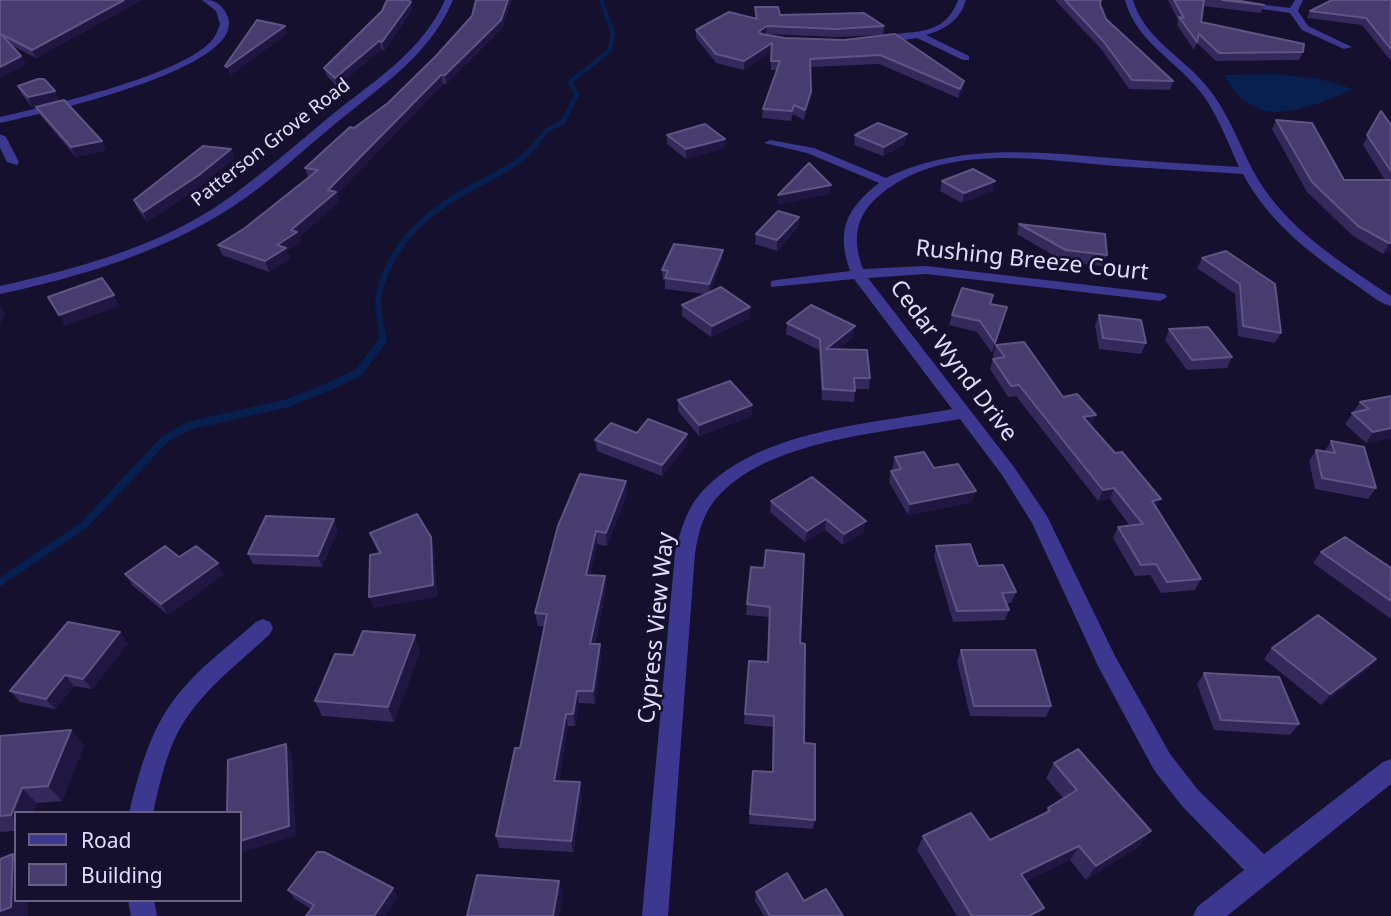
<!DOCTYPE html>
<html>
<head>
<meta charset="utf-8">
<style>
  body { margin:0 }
  #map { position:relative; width:1391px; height:916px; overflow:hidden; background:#15102d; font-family:"Noto Sans",sans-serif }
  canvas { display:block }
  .legend { position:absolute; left:14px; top:811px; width:228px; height:91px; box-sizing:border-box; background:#15102d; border:2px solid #676281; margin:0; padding:9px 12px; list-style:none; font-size:21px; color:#e1dcff }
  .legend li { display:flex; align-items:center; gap:14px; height:35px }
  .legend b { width:35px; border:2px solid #676281 }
</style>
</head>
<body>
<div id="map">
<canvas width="1391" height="916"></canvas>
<ul class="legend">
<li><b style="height:9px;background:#3d388f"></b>Road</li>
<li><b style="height:19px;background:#463c6d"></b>Building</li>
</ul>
</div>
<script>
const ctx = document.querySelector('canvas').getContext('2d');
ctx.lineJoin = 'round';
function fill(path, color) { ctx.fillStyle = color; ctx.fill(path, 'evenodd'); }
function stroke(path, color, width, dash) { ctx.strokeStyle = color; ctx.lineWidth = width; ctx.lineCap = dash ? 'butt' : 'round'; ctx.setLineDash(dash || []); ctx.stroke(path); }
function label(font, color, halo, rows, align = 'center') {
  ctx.font = font + ' "Noto Sans",sans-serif'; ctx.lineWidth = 5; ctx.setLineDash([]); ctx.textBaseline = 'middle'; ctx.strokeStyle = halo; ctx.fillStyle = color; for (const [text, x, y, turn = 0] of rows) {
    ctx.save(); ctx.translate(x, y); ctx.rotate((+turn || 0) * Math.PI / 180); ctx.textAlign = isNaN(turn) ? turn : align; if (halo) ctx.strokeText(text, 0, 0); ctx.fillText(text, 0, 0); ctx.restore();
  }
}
fill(new Path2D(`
  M1275 74 1320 79 1353 89C1307 109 1254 134 1224 75Z`), '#07204f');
stroke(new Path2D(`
  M534 146 547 130 563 122 577 94 570 82 610 50 613 33 601 0`), '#07204f', 4.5);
stroke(new Path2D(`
  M383 337C381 324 376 306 379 294 390 243 429 210 473 187 495 175 520 164 536 144`), '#07204f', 6);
stroke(new Path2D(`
  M0 582 84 525 165 439 188 426 288 403 335 384 359 372 383 340 382 335`), '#07204f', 8);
fill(new Path2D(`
  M202 0C212 0 218 1 224 10 266 66 31 116 0 123V117C47 106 185 75 213 39 216 35 218 29 220 24L216 11Z
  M445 0H453C431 52 388 81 346 115 308 145 269 184 229 209 160 253 80 277 0 294V286C76 269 158 247 223 202 263 174 301 140 339 109 380 77 423 49 445 0Z
  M958 0H966C960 20 946 29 926 35L969 56V60H963L917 38 877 44 872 41C898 25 942 45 958 0Z
  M1125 0H1133C1144 39 1185 58 1208 88 1231 116 1241 151 1259 181 1290 231 1343 264 1391 296V306C1379 303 1369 294 1359 287 1314 257 1269 223 1243 174 1201 171 1158 169 1115 166 1039 160 945 142 881 194 855 215 852 239 863 269L926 266 1165 294 1167 297 1160 301 926 274 868 278 1014 467 1047 516 1115 656 1170 754 1198 790 1264 854 1383 762 1391 759V784L1227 916H1193L1197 907 1244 870 1182 806 1154 770 1099 668 1032 523 1002 475 960 419C886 433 756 439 710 507 701 521 698 537 695 553L668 916H642L675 553C680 532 686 510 700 494 757 429 873 424 952 409L854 279 771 287V281L776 280 850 271C836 230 846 209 879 183L807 153 764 143 770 140 814 148 886 178C958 143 1035 152 1111 158 1154 162 1197 164 1239 167 1227 141 1217 112 1199 90 1175 60 1135 40 1125 0Z
  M1200 0H1225L1290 8 1295 0H1303L1298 11 1308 26 1352 47 1344 49 1302 30 1290 13Z
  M0 134 6 137 19 162 17 165 7 162 0 148Z
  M263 619 270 622 273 628 270 634C237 665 198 693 177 734 165 758 159 786 153 813H129C139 772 150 730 176 697 198 668 229 646 256 622Z
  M128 900H154L157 916H131Z`), '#3d388f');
fill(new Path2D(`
  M0 0 136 3 36 58 13 46 26 64 0 78Z
  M476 0H512L502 28 446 84H443L337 194 339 202 299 237 300 242 287 251 290 258 269 272 222 255 218 245 245 228 308 177 305 168 354 128 388 103 436 56 472 16Z
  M1055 0H1101L1100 4 1106 19 1173 81 1170 90 1129 89 1102 50Z
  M1168 0H1235L1264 5 1261 13 1203 6 1201 22 1303 52 1299 60 1216 61 1197 43 1194 50 1177 25 1178 20Z
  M1391 0V61L1362 25 1307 18 1310 11Z
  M411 5 412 10 384 51 381 49 337 87 327 76 324 68Z
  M755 7 780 15 884 26 883 35 835 37 766 34 785 38 844 40 963 90 958 98 879 64 810 67V101L804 120 793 114 791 121 762 118 763 109 777 70H771V52L744 70 716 63 696 38V30L755 18Z
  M18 86 55 91 59 100 32 107 22 95Z
  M36 107 102 141 106 150 76 157 41 116Z
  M1381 111 1391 125V251L1383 254 1353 236 1307 192 1272 129 1276 120 1344 180H1385L1363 145Z
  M667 135 725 139 724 148 686 159 667 144Z
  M855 135 905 144 883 156 854 145Z
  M231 149 234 158 202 185 147 222 138 210 134 200Z
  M942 181 993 191 962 203 940 191Z
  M799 217 798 227 777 251 755 244 756 234Z
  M1019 224 1107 255 1103 266 1063 261 1017 234Z
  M1226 251 1281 333 1275 343 1238 336 1235 294 1197 268 1202 258Z
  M722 260 710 292 750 307V318L711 337 682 316V305L705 294 665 289V281L663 280 662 270Z
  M991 304 1007 307 992 353 977 332 949 325 952 315Z
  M1099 315 1146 343 1141 354 1099 349 1095 325Z
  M787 323 853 337 838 349 870 378 869 389H855L854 402 822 400 819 350 786 334Z
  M1169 329 1232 357 1227 368 1187 370 1165 340Z
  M996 345 1063 397 1091 426 1157 508 1201 579 1195 590 1161 593 1150 575 1135 576 1113 538 1118 527 1130 526 1110 499 1098 501 1016 396 1008 397 990 369 993 359 995 358 993 356Z
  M1391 396V438L1366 443 1345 424 1360 402Z
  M678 400 752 405V416L699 436 678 411Z
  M637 433 687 434V445L662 476 597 451 595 440Z
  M1331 441 1376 488 1368 499 1315 489 1309 461 1316 450 1325 451Z
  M895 457 934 468 972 502 908 515 889 482 891 471 894 470 892 468Z
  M626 481 627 494 607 546 597 544 590 575 605 576 606 589 595 644 601 657 595 704 579 703 575 726H568L559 781 582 794 573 852 499 848 496 836 520 748 544 626H538L535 613Z
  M771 501 864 532 843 545 825 530 805 542 770 512Z
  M338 530 322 567 253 564 248 554Z
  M370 533 434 548 437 596 374 608 379 554 374 544Z
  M936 546 978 566 1016 592 1011 603H1006L1009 610 1005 620 953 622 934 557Z
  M1321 552 1391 568V619L1313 563Z
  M179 557 224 574 168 615 132 585 125 574Z
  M751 567 800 643 804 743 815 820 813 829 749 824 753 771 772 772 773 727 744 724 749 661 767 662 769 617 746 615Z
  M128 643 92 689 74 686 55 709 20 702 10 691Z
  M1272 648 1376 659 1367 670 1321 705 1264 659Z
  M961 650 1051 706 1046 717 970 716 957 661Z
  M420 651 394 722 322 716 315 701 353 655Z
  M1204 673 1299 724 1290 735 1214 730 1197 684Z
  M71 730 84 745 62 801 37 803 33 813H16V831L0 832V736Z
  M1054 763 1141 845 1086 880 1070 860 1026 881 1039 916H957L917 850 923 836 990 840 1045 813 1048 808 1063 798 1046 778Z
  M288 890 398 897 385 916H306L311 909 295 899Z
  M756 892 804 901 843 916H764L755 901Z`), '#33295b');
fill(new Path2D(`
  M124 0H144L136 3 36 58 32 50Z
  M408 0H413L411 5 412 10 384 51 382 42Z
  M508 0H512L502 28 446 84 445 75Z
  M285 26 287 34 230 76 227 67Z
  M767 26 766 34 758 39 759 31Z
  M379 41 381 49 337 87 335 78Z
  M772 43 771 52 744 70V61Z
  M21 56 26 64 0 78V67Z
  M441 75 443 84 337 194 339 202 299 237 300 242 287 251 290 258 269 272 265 261 277 245 328 190Z
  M964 81 963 90 958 98 960 89Z
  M55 91 59 100 32 107 28 97Z
  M811 92 810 101 804 120 805 110Z
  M907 134 905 144 883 156 884 147Z
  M725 139 724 148 686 159V149Z
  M102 141 106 150 76 157 71 147Z
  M231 149 234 158 202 185 147 222 143 212Z
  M995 181 993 191 962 203 964 193Z
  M831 185 830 194 777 205 778 195Z
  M799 217 798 227 777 251V240Z
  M1389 243H1391V251L1383 254Z
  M723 250 722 260 709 295V284Z
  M114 295 119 306 65 326 59 315Z
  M0 304 5 313 0 325Z
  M750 307V318L711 337 712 326Z
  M855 326 853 337 825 359 826 349Z
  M752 405V416L699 436V425Z
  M1096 415 1091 426 1079 428 1083 417Z
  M1391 428V438L1366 443 1373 432Z
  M687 434V445L662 476V465Z
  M626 481 627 494 607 546 606 533Z
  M1114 488 1110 499 1098 501 1103 490Z
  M976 491 972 502 908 515 910 504Z
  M1161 499 1156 510 1152 501Z
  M334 519 338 530 322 567 318 556Z
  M826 519 825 530 805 542 807 531Z
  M866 521 864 532 843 545 844 534Z
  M596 531 597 544 587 588 586 575Z
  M431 537 434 548 437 596 374 608 369 597Z
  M218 563 224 574 168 615 161 604Z
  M605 576 606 589 592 656 590 644Z
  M120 632 128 643 92 689 83 679Z
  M415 635 420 651 394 722 388 707Z
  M600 644 601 657 595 704 593 691Z
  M1376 659 1367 670 1321 705 1330 694Z
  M65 675 74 686 55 709 46 699Z
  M577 691 579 703 575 726 573 714Z
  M566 714 568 726 557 793 554 781Z
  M71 730 84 745 62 801 48 786Z
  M286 744 292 754 296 836 240 853V841Z
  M580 782 582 794 573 852 571 841Z
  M22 788 37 803 33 813H16V820L11 815Z
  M1151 831 1141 845 1086 880 1096 866Z
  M1079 846 1070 860 1013 887 1021 874Z
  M13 854 16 856V900H28V916H0V911Z
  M559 881 563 895 559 916H553Z
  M393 888 398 897 385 916H374Z
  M1044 908 1039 916H1029Z`), '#1f1741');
const building = new Path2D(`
  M0 0H124L32 50 1 34 21 56 0 67Z
  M387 0H408L411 2 382 42 379 41 335 78 324 68 382 11Z
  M476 0H508L501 20 445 75H441L328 190 336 192 291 230 297 232 277 245 286 248 265 261 218 245 245 228 318 170 305 168 350 127 354 128 388 103 436 56 472 16Z
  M1065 0H1101L1100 4 1106 19 1173 81 1132 80 1104 42Z
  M1174 0H1204L1201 22 1304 44 1303 52 1219 53 1199 34 1197 42 1179 17 1184 18Z
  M1222 0H1235L1264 5Z
  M1332 0H1391V49L1366 18 1310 11Z
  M755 7H778L780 15 864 13 884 26 836 29 767 26 759 31 761 34 785 38 844 40 895 34 964 81 960 89 880 55 810 59 811 92 805 110 794 105 792 111 763 109 780 61H771L772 43 744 61 716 54 696 30 729 12 757 19Z
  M257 20 285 26 227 67 225 66Z
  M38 79H44L55 91 28 97 18 86Z
  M64 100 102 141 71 147 36 107Z
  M1381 111 1391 125V171L1367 135Z
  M1276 120 1312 123 1344 180H1391V243H1389L1358 226 1312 182Z
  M878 123 907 134 884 147 855 135Z
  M705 124 725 139 686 149 667 135Z
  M203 146 231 149 199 175 143 212 134 200Z
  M809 163 831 185 778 195Z
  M973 169 995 181 964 193 942 181Z
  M778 211 799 217 777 240 756 234Z
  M1019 224 1105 234 1107 255 1066 250Z
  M674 244 723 250 709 284 665 278 668 271 662 270Z
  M1226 251 1275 284 1281 333 1243 326 1240 284 1202 258Z
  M102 278 114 295 59 315 48 297Z
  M721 287 750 307 712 326 682 305Z
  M962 288 993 295 990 304 1007 307 995 343 980 321 952 315Z
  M811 305 855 326 826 349 867 350 870 378H854L855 391 823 389 820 339 787 323Z
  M1099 315 1141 320 1146 343 1103 338Z
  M1208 327 1232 357 1192 360 1169 329Z
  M1024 342 1063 397 1077 394 1096 415 1083 417 1115 453 1122 452 1161 499 1152 501 1201 579 1167 582 1156 564 1141 565 1118 527 1143 524 1114 488 1103 490 1019 385 1011 386 993 359 1005 357 996 345Z
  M730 381 752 405 699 425 678 400Z
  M1391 396V428L1373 432 1352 413 1369 409 1360 402Z
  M648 419 687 434 662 465 595 440 611 423 637 433Z
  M1331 441 1364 447 1376 488 1322 478 1316 450 1335 453Z
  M924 452 934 468 958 464 976 491 910 504 891 471 901 469 895 457Z
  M580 474 626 481 606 533 596 531 586 575 605 576 590 644H600L593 691H577L573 714H566L554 781 580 782 571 841 496 836 515 748H520L547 614 535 613 558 526Z
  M812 477 866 521 844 534 826 519 807 531 771 501Z
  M417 514 431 537 433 585 369 597 370 555 381 553 370 533Z
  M266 516 334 519 318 556 248 554Z
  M1345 537 1391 568V601L1321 552Z
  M970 544 978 566 1003 565 1016 592 1002 593 1009 610 957 611 936 546Z
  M165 546 179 557 196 546 218 563 161 604 125 574Z
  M766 550 804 554 800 643 805 644 804 743 815 744V820L750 814 753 771 773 772 774 716 745 714 749 661 768 662 770 607 747 604 751 567 764 568Z
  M1318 615 1376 659 1330 694 1272 648Z
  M68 622 120 632 83 679 65 675 46 699 10 691Z
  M363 631 415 635 388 707 315 701 335 654 353 655Z
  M961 650H1035L1051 706H974Z
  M1204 673 1279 677 1299 724 1221 720Z
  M71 730 48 786 22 788 11 815 0 816V736Z
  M286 744 289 826 240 841V813H227L228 760Z
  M1078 749 1151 831 1096 866 1079 846 1021 874 1044 908 1029 916H972L923 836 971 813 990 840 1050 811 1048 808 1077 790 1054 763Z
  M317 852H324L393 888 374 916H306L314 905 288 890Z
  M13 854 11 907 0 911V859Z
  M787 873 804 901 826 889 843 916H770L756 892Z
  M477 875 559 881 553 916H467Z`);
fill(building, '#463c6d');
stroke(building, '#5e5584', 2);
label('19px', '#e1dcff', '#15102d', [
  ["Patterson Grove Road",271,143,-38]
]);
label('23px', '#e1dcff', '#15102d', [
  ["Rushing Breeze Court",1032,261,6],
  ["Cedar Wynd Drive",953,361,53],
  ["Cypress View Way",657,628,-84]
]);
</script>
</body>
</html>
